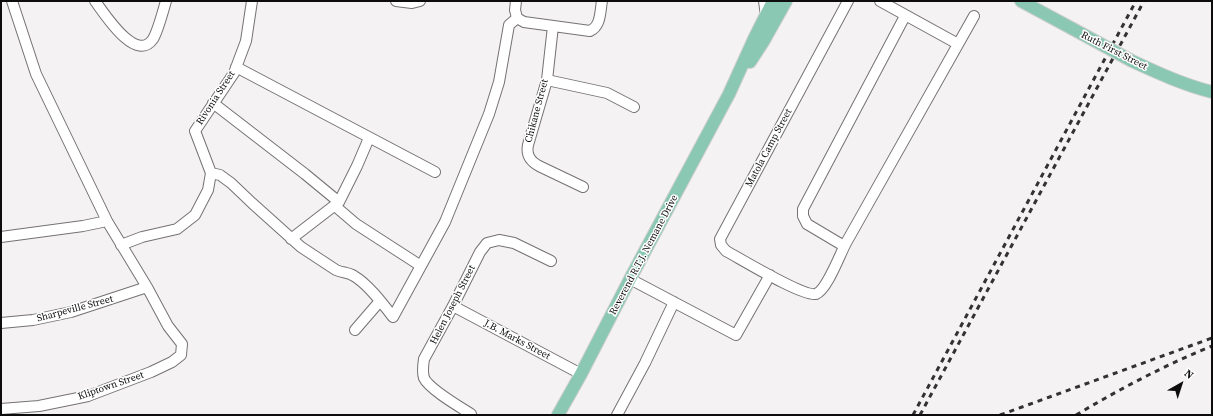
<!DOCTYPE html>
<html>
<head>
<meta charset="utf-8">
<style>
  body { margin:0 }
  #map { position:relative; width:1213px; height:416px; overflow:hidden; background:#f5f2f3; font-family:"Source Serif 4",serif }
  canvas { display:block }
  .frame { position:absolute; inset:0; border:2px solid #0e0d0d; pointer-events:none }
  .north { position:absolute; left:1161px; top:364px; width:40px; height:40px; -webkit-text-stroke:3px #fff; paint-order:stroke; rotate:39deg; font-size:11px; font-weight:700; line-height:16px; text-align:center; color:#0e0d0d }
  .north::after { content:''; display:block; margin:auto; width:14px; height:18px; background:#0e0d0d; clip-path:polygon(50% 0,100% 100%,50% 72%,0 100%) }
</style>
</head>
<body>
<div id="map">
<canvas width="1213" height="416"></canvas>
<div class="frame"></div>
<div class="north">N</div>
</div>
<script>
const ctx = document.querySelector('canvas').getContext('2d');
ctx.lineJoin = 'round';
function stroke(path, color, width, dash) { ctx.strokeStyle = color; ctx.lineWidth = width; ctx.lineCap = dash ? 'butt' : 'round'; ctx.setLineDash(dash || []); ctx.stroke(path); }
function label(font, color, halo, rows, align = 'center') {
  ctx.font = font + ' "Source Serif 4",serif'; ctx.lineWidth = 3; ctx.setLineDash([]); ctx.textBaseline = 'middle'; ctx.strokeStyle = halo; ctx.fillStyle = color; for (const [text, x, y, turn = 0] of rows) {
    ctx.save(); ctx.translate(x, y); ctx.rotate((+turn || 0) * Math.PI / 180); ctx.textAlign = isNaN(turn) ? turn : align; if (halo) ctx.strokeText(text, 0, 0); ctx.fillText(text, 0, 0); ctx.restore();
  }
}
const minor = new Path2D(`
  M12 1 36 74 107 221
  M95 1C104 13 136 64 153 39 158 31 163 11 166 1
  M396 1 412 3 420 1
  M516 1 515 10 517 18
  M764 1 766 16
  M848 1 720 239 721 245 726 251C741 259 803 297 816 294 827 290 840 254 846 243 889 167 931 91 974 16
  M880 1 958 44
  M517 18 524 22 590 31C601 26 600 12 602 1
  M553 26 547 80 528 145C526 155 530 161 539 166L583 187
  M236 67 435 172
  M547 80 607 93 634 107
  M213 103 305 174 339 202
  M211 173 220 175 231 183 252 203 301 247 336 270C342 273 348 272 354 276 368 284 383 304 393 317L445 222 489 114 499 82 509 25 517 18
  M335 206 356 224 421 266
  M1 237 83 226 107 221 147 287 168 326 182 344 181 355 172 362 151 372 88 396 39 406 1 409
  M291 239 339 202 357 166 369 138
  M121 245 142 237 177 229 195 215 208 190 211 173 195 131 234 73 246 41 252 1
  M844 246 807 224 803 216V209L905 16
  M630 279 736 335 770 275
  M453 306 581 374
  M1 323 33 320 71 312 147 287
  M355 330 380 301
  M471 414C460 407 429 389 424 378 422 372 423 366 424 359L453 306 480 252 487 243 499 240 514 243 551 261
  M617 415 645 363 674 302`);
const major = new Path2D(`
  M1021 1 1073 29
  M1132 61C1158 73 1184 85 1212 92
  M750 62 763 42 786 1
  M558 415 581 374 630 279 729 94 754 39 773 1`);
stroke(minor, '#757274', 12);
stroke(major, '#cfcfcf', 14);
stroke(minor, '#fff', 10);
stroke(major, '#8ac8b4', 12);
stroke(new Path2D(`
  M913 415 1136 1
  M920 415 1144 1
  M1000 415 1212 338
  M1076 415C1120 389 1165 365 1212 346`), '#333132', 3, [5, 5]);
const majorBridge = new Path2D(`
  M1073 29 1132 61`);
stroke(majorBridge, '#cfcfcf', 14, []);
stroke(majorBridge, '#8ac8b4', 12);
label('10px', '#0e0d0d', '#fff', [
  ["Ruth First Street",1114,51,27],
  ["Rivonia Street",216,98,-57],
  ["Chikane Street",537,111,-75],
  ["Matola Camp Street",769,148,-62],
  ["Reverend R.T.J. Nemane Drive",644,255,-62],
  ["Helen Joseph Street",453,305,-63],
  ["Sharpeville Street",75,309,-15],
  ["J.B. Marks Street",517,340,28],
  ["Kliptown Street",111,386,-19]
]);
</script>
</body>
</html>
